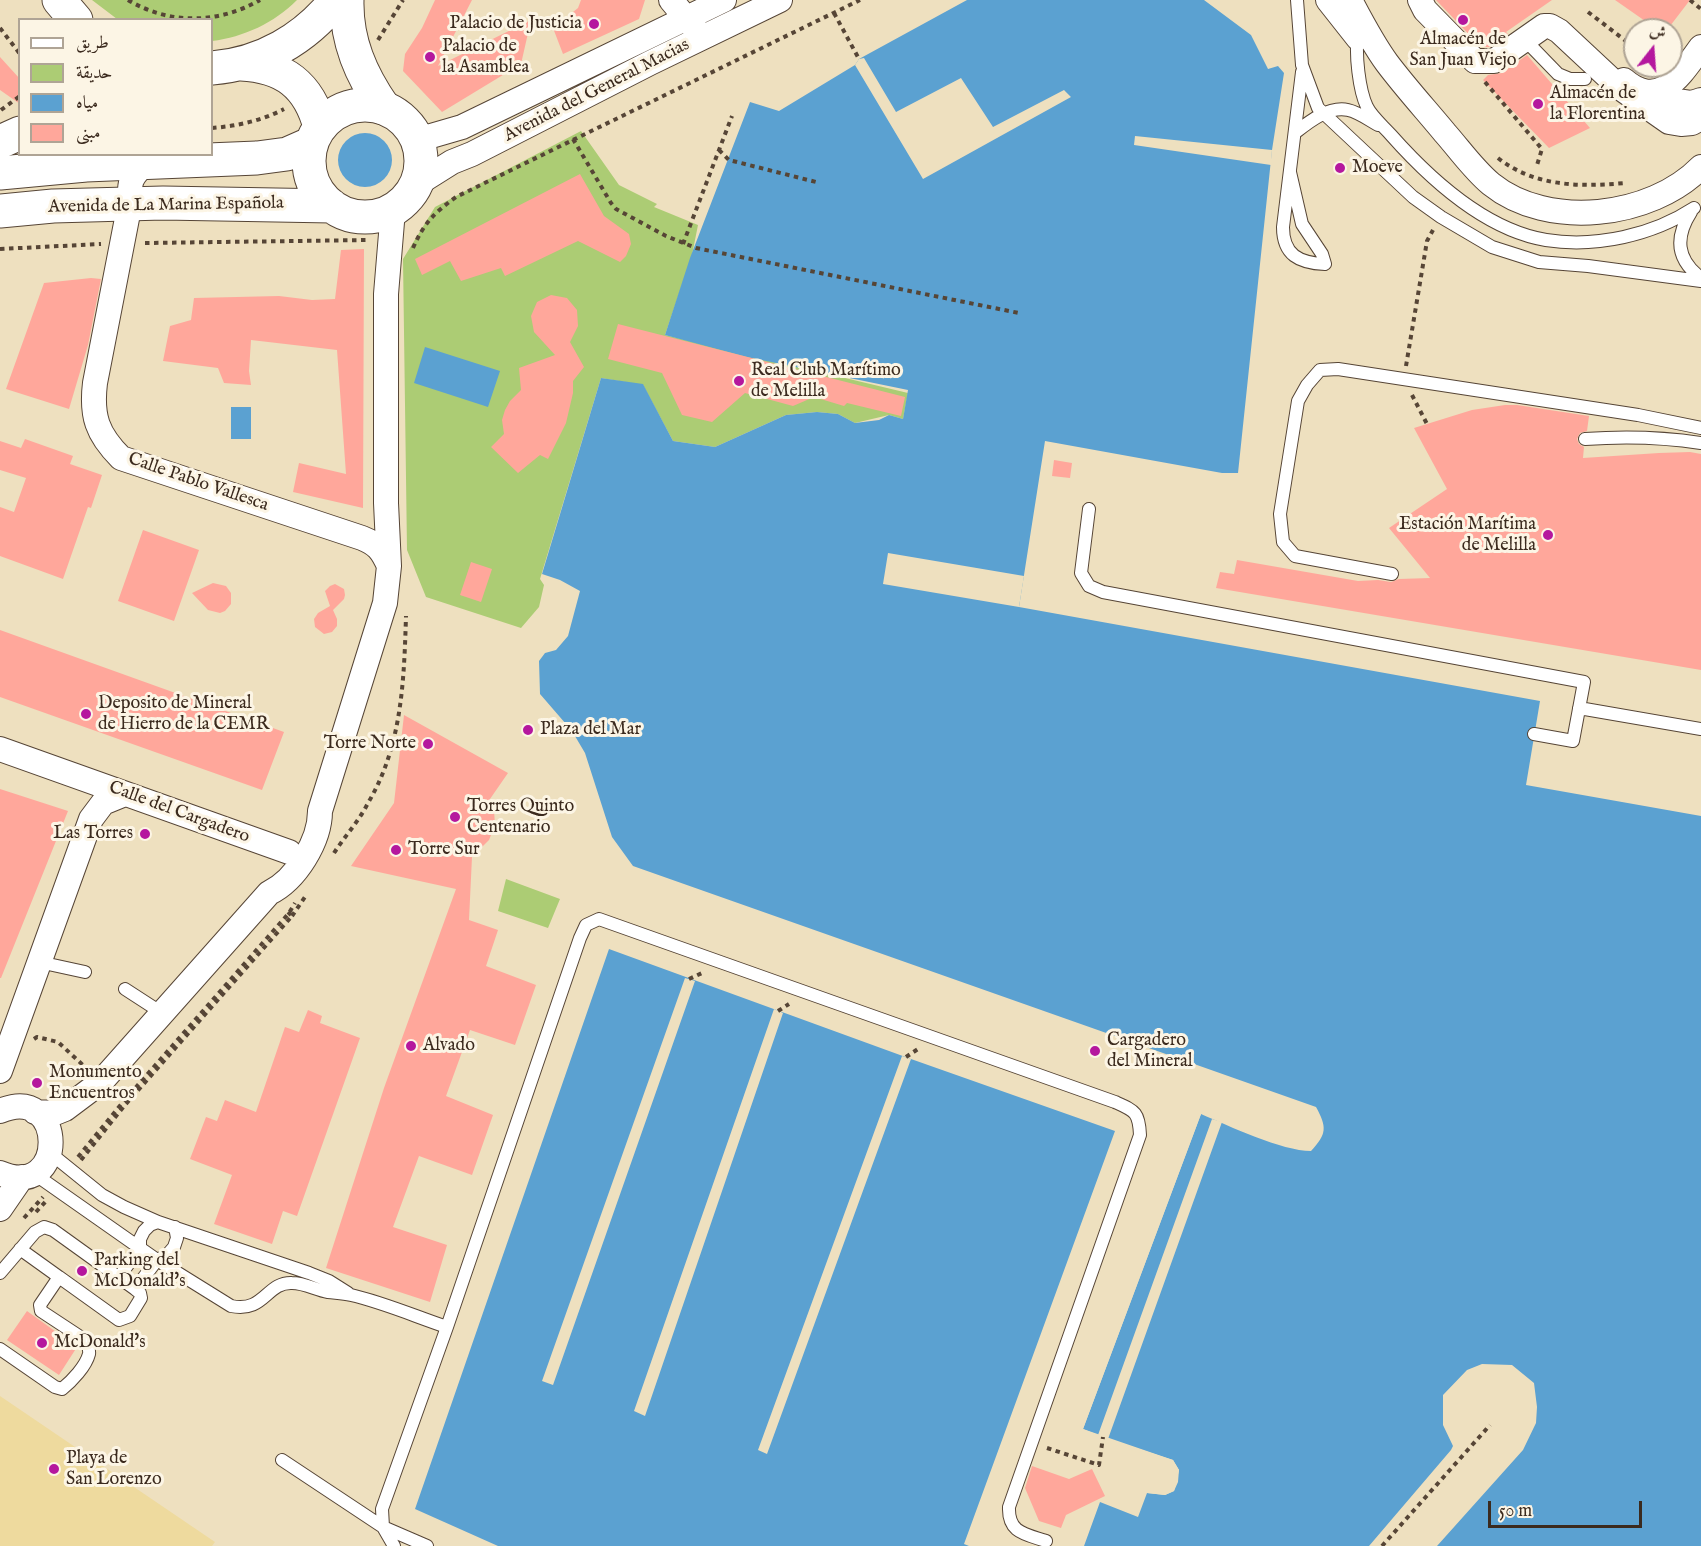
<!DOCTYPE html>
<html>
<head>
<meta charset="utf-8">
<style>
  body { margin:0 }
  #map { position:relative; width:1701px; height:1546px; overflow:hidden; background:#eee0bf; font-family:"IM FELL English",Amiri,serif }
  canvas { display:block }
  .legend { position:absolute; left:18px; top:18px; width:195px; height:138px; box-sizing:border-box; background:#fcf5e5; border:2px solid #afa495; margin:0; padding:8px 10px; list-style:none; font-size:18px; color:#3b2a1e }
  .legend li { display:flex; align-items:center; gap:12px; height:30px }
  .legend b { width:30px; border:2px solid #afa495 }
  .north { position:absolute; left:1623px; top:18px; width:60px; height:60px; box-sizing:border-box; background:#fcf5e5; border:2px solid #afa495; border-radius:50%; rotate:17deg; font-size:16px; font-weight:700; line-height:24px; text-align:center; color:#3b2a1e }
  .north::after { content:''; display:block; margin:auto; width:21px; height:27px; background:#b5179e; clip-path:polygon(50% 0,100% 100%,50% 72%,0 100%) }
  .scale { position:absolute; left:1488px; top:1501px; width:154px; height:27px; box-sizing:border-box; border:3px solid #3b2a1e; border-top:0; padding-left:8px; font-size:18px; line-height:21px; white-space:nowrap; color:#3b2a1e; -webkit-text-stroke:4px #fcf5e5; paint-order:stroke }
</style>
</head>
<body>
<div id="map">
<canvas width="1701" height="1546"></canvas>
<ul class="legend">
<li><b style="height:8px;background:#fff"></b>طريق</li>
<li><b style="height:16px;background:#accc74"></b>حديقة</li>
<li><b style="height:16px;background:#5ba1d1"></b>مياه</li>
<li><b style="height:16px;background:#ffa79b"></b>مبنى</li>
</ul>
<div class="north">ش</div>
<div class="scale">50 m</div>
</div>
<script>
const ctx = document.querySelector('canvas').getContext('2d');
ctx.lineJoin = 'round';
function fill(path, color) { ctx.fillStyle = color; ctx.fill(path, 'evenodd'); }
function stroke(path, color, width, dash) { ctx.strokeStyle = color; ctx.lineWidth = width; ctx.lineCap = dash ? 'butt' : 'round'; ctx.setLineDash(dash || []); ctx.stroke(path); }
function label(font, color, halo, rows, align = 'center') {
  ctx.font = font + ' "IM FELL English",serif'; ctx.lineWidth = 6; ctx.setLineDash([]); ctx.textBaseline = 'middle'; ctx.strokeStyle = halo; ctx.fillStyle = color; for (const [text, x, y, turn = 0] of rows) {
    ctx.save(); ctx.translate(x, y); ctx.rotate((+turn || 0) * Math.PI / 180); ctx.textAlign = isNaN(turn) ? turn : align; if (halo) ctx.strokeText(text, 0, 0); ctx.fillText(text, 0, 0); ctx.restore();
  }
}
fill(new Path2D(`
  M92 0H297C274 23 244 37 212 41V20L117 19Z
  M581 131 619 185 657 204 654 207 698 225 692 255 665 335 908 393 903 419 889 415 855 423 838 414 817 412 786 415 715 447 673 441 643 385 601 378 540 579 544 585 539 607 521 628 426 597 407 550 403 259 435 207Z
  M506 879 560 899 548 928 498 911Z`), '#accc74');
fill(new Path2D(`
  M0 1396 215 1542 212 1546H0Z`), '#eeda9e');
fill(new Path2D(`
  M967 0H1204L1251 35 1268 69 1278 66 1284 73 1272 150 1238 473H1222L1045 441 1019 607 1540 701 1526 785 1701 816V1546H1084L1100 1502 1138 1517 1147 1493 1165 1495 1174 1491 1179 1470 1173 1460 1083 1429 1201 1114C1229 1126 1282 1151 1311 1151 1327 1134 1327 1127 1316 1107L633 866 612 837 585 753 572 731 540 694 539 661 545 653 556 650 568 636 580 591 560 580 542 574 601 378 643 384 673 441 715 447 786 415 817 412 838 414 855 423 879 420 889 415 903 419 908 390 747 357 665 335 690 258 750 102 779 111 855 65 859 59Z
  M338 160a27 27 0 1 1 54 0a27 27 0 1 1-54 0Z
  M425 347 500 371 488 407 414 383Z
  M231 407H251V439H231Z
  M609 949 911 1059 1115 1131 964 1544 969 1546H498L415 1509Z`), '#5ba1d1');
fill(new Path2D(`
  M864 58 896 112 961 78 993 127 1064 90 1071 97 923 179 855 65 859 59Z
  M1135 136 1272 150 1271 165 1134 145Z
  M888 553 1024 576 1019 607 883 584Z
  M685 978 695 981 553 1385 542 1381Z
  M774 1009 783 1013 645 1416 634 1411Z
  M902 1056 911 1059 767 1454 758 1450Z
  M1198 1113 1201 1114 1083 1429 1098 1435 1212 1119 1222 1122 1108 1439 1173 1460 1179 1470 1178 1482 1174 1491 1165 1495 1147 1493 1148 1490 1165 1492 1172 1488 1175 1481 1176 1471 1171 1463 1107 1442 1081 1432 1080 1429Z
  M1482 1364 1512 1365 1534 1383 1537 1407 1536 1423 1523 1450 1437 1546H1369L1451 1450 1453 1446 1443 1425V1395L1467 1370Z`), '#eee0bf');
fill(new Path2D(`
  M435 0H472L438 66 531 20 521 64 442 112 403 71 405 54 422 28Z
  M581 0H645L639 19 563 54 553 28 578 8Z
  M1436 0H1552L1506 32 1508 34 1490 47H1481Z
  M1615 0H1690L1667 30H1658Z
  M1527 55 1590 128 1549 148 1483 80 1488 75 1502 73Z
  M0 57 20 79V104L0 90Z
  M580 174 604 216 629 234 631 244 626 256 620 262 578 241 505 276 501 268 461 281 450 261 422 275 415 259Z
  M364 249 363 508 293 492 299 463 346 474 337 350 251 340 249 371 251 385 224 383 218 368 163 361 170 326 191 320 194 298 279 296 312 300 335 299 341 250Z
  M91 278 101 279 88 345 69 409 6 389 44 283Z
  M551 295 567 298 577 310 578 326 570 342 584 367 573 381V393L566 423 548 459 540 455 518 473 491 447 504 434 502 420 505 410 510 401 521 390 519 368 555 355 534 332 531 316 537 302Z
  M618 324 905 397 901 416 847 403 844 406 814 397 793 406 745 393 712 422 682 415 662 373 608 359Z
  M1505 405H1517L1589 416 1587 431 1580 433 1577 439 1579 444 1584 447 1583 458 1659 453 1690 452 1701 454V670L1216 588 1220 572 1234 574 1237 560 1358 581 1378 580 1391 582 1399 579 1430 578 1389 528 1447 489 1414 428 1472 410Z
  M25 439 73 456 70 464 102 475 91 508 88 507 63 579 0 556V507L14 512 26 478 0 470V441L21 448Z
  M1054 460 1072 463 1070 478 1052 476Z
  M143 530 199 550 174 621 118 601Z
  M471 562 492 569 481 602 460 595Z
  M213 583 226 586 231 593V604L225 611 220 613 208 610 192 593Z
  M335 584 344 589 345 595 344 599 333 610 337 619V626L332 632 324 634 315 627 314 619 318 613 330 606 325 591 330 586Z
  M0 630 284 732 262 790 0 697Z
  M404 715 508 773 490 799 494 810 495 825 489 840 472 857 469 920 498 930 486 966 536 985 515 1045 470 1030 446 1096 493 1115 472 1175 419 1156 393 1227 447 1245 430 1302 326 1268 384 1088 456 889 351 866 394 803Z
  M0 789 68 811 1 978H0Z
  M308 1010 322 1016 320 1023 360 1038 297 1216 283 1211 272 1244 214 1224 232 1175 190 1159 206 1117 217 1121 225 1100 256 1112 285 1027 299 1032Z
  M27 1311 77 1347 59 1375 7 1340Z
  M1032 1466 1069 1479 1092 1469 1105 1496 1066 1515 1061 1528 1039 1521 1025 1488Z`), '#ffa79b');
const lane = new Path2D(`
  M1297 0 1302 65 1318 108 1413 197 1441 217 1492 247 1539 262 1588 266 1701 281
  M1358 35C1355 54 1359 90 1367 107 1372 117 1383 126 1391 135 1430 179 1486 230 1546 240 1596 248 1653 235 1694 208
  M1525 40 1558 74 1570 79H1585
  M1296 132C1310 121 1329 106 1348 110 1358 112 1369 120 1378 125
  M1290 172 1302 224 1322 254 1325 264C1299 263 1283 255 1283 227L1302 72
  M1691 212C1675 237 1676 259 1701 278
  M1585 439C1625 436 1662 437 1701 443
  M1089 509 1081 573 1089 586 1103 592 1584 682 1573 741 1534 734
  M1392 574 1295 556 1283 542 1280 514 1298 401 1307 385 1320 370 1338 369 1638 415 1701 428
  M1579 708 1701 729
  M39 962 85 972
  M125 989 162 1013
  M50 1153 102 1195 124 1207 158 1222 309 1273 329 1281 348 1293
  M33 1173 157 1260 231 1306C265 1313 266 1282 292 1283 305 1283 316 1290 328 1292 336 1293 343 1293 351 1295 382 1302 417 1317 447 1327
  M20 1249 59 1277
  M0 1273 35 1232 44 1227 53 1230 135 1289 140 1293 141 1298 130 1316 119 1320 59 1277 40 1305 41 1311 85 1340C87 1344 90 1349 89 1354 86 1366 72 1381 62 1389L55 1387 0 1349
  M119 1277 140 1248V1239L144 1231 150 1225 158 1222
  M135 1289 157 1260 167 1255 174 1247 177 1238 175 1227
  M282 1460 383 1527 427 1546
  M394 1546 383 1527 382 1509 447 1327 580 938 586 925 599 919 1115 1102C1135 1111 1139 1112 1140 1135L1009 1507C1008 1533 1025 1534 1046 1541`);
const street = new Path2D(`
  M671 0 696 30
  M1328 0 1358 38
  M1350 0C1361 21 1373 44 1387 63 1405 87 1426 110 1445 133 1460 150 1474 170 1491 184 1548 230 1651 218 1701 167
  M1420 0 1425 10 1475 61H1494L1544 26H1550L1559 31 1619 87 1669 122 1681 124 1692 123 1701 118
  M1624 80C1660 111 1681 74 1701 47
  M1644 96 1692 103 1701 100
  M416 137 431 136 462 127 724 0
  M146 163C130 177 129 182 130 203L95 383C91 416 97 434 121 458L362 538C377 544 382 550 389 566
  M417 184 452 162 472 154 650 63 780 0
  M0 749 289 852
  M0 1071 91 819 103 803 125 794
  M0 1111C67 1082 68 1202 0 1173
  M35 1112 55 1113 65 1109 101 1082 269 893C296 880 320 841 320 811L385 603 389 566 386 503V294L393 210
  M0 1209 22 1177`);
const secondary = new Path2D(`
  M59 0 76 20
  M347 0C346 41 361 75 384 108
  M241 64C284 66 309 85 320 127
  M212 68C262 64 305 39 336 0
  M0 142 20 133`);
const primary = new Path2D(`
  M309 161a56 56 0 1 1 112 0a56 56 0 1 1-112 0Z
  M0 173 86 165 257 158 287 154 312 143
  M0 211 53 206 163 203 332 206`);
stroke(lane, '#564536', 14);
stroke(street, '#564536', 26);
stroke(secondary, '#564536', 35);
stroke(primary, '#564536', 35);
stroke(new Path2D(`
  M128 0C170 25 218 24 260 0
  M1690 0 1701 9
  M1588 12 1635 48
  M834 13 859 59
  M0 28 20 54
  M378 40 403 0
  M1485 82 1542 149 1537 165
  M1 110 20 96
  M212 128C237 126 261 121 284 109
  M573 139 611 203 616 209 666 236 696 248 1019 313
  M719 150 729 160 820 183
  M1498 158C1535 187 1580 187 1625 183
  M145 243 370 240
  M683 244 732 116
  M413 248C424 223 434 213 456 197L860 0
  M0 249 101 244
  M1406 366 1427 241 1433 230
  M1412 395 1427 424
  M334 853C345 836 359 821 368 803 402 746 404 681 406 616
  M292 916 307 894
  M689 979 702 973
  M778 1011 789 1004
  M34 1039 37 1037 58 1042 85 1067
  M906 1057 918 1049
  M78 1157 123 1102 289 913 295 903
  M81 1160 125 1105 292 916 288 912
  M36 1212 47 1200
  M24 1218 43 1197
  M1047 1448 1099 1465 1103 1437
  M1382 1546 1490 1425`), '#564536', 4, [4.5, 4.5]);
stroke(lane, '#fff', 12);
stroke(street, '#fff', 24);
stroke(secondary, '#fff', 33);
stroke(primary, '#fff', 33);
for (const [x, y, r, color] of [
  [1463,20,6,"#b5179e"],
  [594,24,6,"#b5179e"],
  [430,57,6,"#b5179e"],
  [1538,104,6,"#b5179e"],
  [1340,168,6,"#b5179e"],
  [739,381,6,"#b5179e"],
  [1548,535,6,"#b5179e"],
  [86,714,6,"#b5179e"],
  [528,730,6,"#b5179e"],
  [428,744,6,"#b5179e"],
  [455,817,6,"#b5179e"],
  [145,834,6,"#b5179e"],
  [396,850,6,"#b5179e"],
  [411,1046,6,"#b5179e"],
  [1095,1051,6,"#b5179e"],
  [37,1083,6,"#b5179e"],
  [82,1271,6,"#b5179e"],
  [42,1343,6,"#b5179e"],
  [54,1469,6,"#b5179e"]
]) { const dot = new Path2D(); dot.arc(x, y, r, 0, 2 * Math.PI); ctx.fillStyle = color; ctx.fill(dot); stroke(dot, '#fcf5e5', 2); }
label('18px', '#3b2a1e', '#fcf5e5', [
  ["Palacio de Justicia",582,24,"right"],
  ["Almacén de",1463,40,"center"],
  ["San Juan Viejo",1463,61,"center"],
  ["Palacio de",442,47],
  ["la Asamblea",442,68],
  ["Almacén de",1550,94],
  ["la Florentina",1550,115],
  ["Moeve",1352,168],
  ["Real Club Marítimo",751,371],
  ["de Melilla",751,392],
  ["Estación Marítima",1536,525,"right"],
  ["de Melilla",1536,546,"right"],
  ["Deposito de Mineral",98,704],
  ["de Hierro de la CEMR",98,725],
  ["Plaza del Mar",540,730],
  ["Torre Norte",416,744,"right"],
  ["Torres Quinto",467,807],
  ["Centenario",467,828],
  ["Las Torres",133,834,"right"],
  ["Torre Sur",408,850],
  ["Cargadero",1107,1041],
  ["del Mineral",1107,1062],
  ["Alvado",423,1046],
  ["Monumento",49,1073],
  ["Encuentros",49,1094],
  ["Parking del",94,1261],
  ["McDonald's",94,1282],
  ["McDonald's",54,1343],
  ["Playa de",66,1459],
  ["San Lorenzo",66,1480]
], 'left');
label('18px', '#3b2a1e', '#fcf5e5', [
  ["Avenida del General Macias",597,91,-27],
  ["Avenida de La Marina Española",166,206,-1],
  ["Calle Pablo Vallesca",198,483,19],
  ["Calle del Cargadero",179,813,20]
]);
</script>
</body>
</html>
